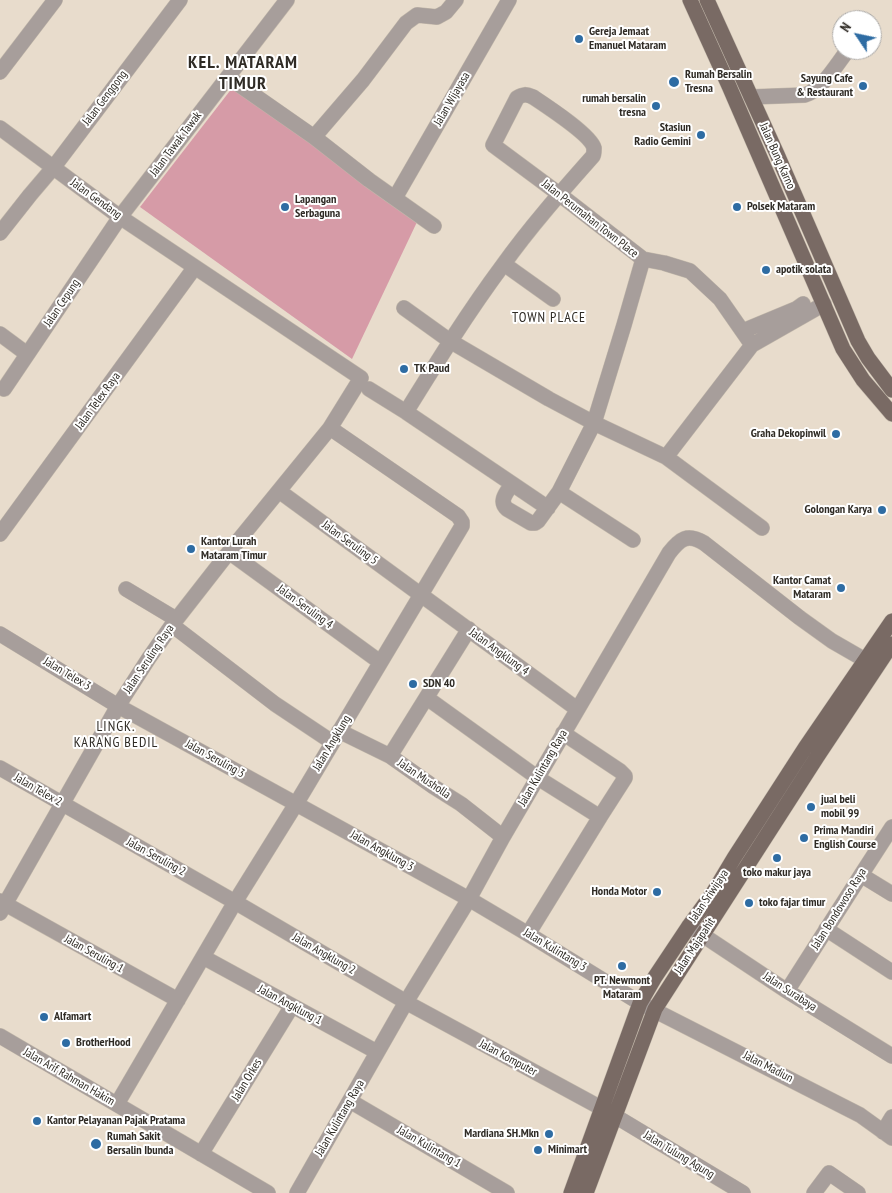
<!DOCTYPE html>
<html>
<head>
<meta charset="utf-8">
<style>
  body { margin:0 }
  #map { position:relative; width:892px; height:1193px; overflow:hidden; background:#e8dccc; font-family:"PT Sans Narrow",sans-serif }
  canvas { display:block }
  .north { position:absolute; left:832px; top:10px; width:50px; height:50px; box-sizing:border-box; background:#fff; border:1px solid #acaaa8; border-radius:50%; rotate:304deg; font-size:14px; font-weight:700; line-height:20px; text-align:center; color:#2f2b25 }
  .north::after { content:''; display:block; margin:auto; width:18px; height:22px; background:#2e6ca3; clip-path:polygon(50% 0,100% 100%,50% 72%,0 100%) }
</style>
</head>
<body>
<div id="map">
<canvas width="892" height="1193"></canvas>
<div class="north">N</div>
</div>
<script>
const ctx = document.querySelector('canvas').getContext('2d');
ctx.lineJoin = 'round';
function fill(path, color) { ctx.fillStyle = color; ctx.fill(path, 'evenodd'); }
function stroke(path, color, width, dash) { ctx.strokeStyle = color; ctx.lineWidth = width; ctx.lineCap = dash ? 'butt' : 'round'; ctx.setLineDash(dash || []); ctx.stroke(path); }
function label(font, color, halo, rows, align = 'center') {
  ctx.font = font + ' "PT Sans Narrow",sans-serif'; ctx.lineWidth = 4; ctx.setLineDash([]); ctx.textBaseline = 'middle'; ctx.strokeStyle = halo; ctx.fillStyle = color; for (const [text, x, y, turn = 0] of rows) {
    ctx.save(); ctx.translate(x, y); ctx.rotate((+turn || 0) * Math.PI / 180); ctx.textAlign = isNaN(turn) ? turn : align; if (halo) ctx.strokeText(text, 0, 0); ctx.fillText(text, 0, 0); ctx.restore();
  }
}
fill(new Path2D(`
  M236 83 417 222 352 359 140 207Z`), '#d69ba7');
const minor = new Path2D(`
  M0 72 55 0
  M228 77 314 137 369 180 434 226
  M751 97 805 95C823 89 836 65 848 50
  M0 128 120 217 361 378 330 428 229 552 172 625 149 658 118 706 0 913
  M314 137 363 80 406 23 417 15 437 17 446 12 456 0
  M395 198 509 0
  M0 233 30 195 53 168 180 0
  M504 264 553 299
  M404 308 450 341 549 399 594 423 666 457 762 528
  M743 331 796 309 803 304
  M0 334 27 354
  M4 389 120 217 287 0
  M369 389 406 412 548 508
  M406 412C437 362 468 312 503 265 530 227 562 191 593 156 594 154 594 151 594 148 591 135 545 105 533 97 526 94 523 94 517 98L493 145 559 194 643 259 664 263 690 271 720 299 752 345
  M666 457 752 345 824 304
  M512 484C507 492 498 501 507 509L531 523H535L538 521 559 492 594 423 624 325 643 259
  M279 491 577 709
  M559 492 633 540
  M0 534 195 267
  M229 552 380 662
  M126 589 176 619
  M172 625 275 704 332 742
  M0 634 118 706 469 899 528 934 640 1003 860 1115 892 1138
  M427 698 538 778 600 817 528 934
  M339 731 390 756 434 787 461 804 503 837
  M563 733 620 771 625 776V778L600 817
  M390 756 469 629
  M0 768 235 902 413 1006 603 1109
  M861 875 892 894
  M0 901 178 1000
  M689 926 787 991 892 1056
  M826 929 892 972
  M203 957 377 1052
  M787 991 861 875 892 827
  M0 1036 268 1193
  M350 1101 507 1193
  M117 1104 235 902 296 804 462 526V522L458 516 330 428
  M615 1116 743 1193
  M883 1132 892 1117
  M201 1154 292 1006
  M297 1193 406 1002 469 899 503 837 669 553C680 539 687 533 704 543L800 618 832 641 865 660
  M814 1193 829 1173 858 1193`);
const major = new Path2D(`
  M690 0 729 86 843 349 863 380 892 414
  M707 0 777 154 858 341 868 358 892 390
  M571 1193 640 1003 655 977 689 926 713 893 734 858 805 748 892 621
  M586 1193 655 1009 817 757 892 644`);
stroke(minor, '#c3b9ab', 16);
stroke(major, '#c3b9ab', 16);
stroke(minor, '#a79e9b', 15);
stroke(major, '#796a64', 15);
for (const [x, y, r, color] of [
  [579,39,5,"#2e6ca3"],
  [674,82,6,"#2e6ca3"],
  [863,86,5,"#2e6ca3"],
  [656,106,5,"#2e6ca3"],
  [701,135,5,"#2e6ca3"],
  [285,207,5,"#2e6ca3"],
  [737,207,5,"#2e6ca3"],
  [766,270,5,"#2e6ca3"],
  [404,369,5,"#2e6ca3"],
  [836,434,5,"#2e6ca3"],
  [882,510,5,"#2e6ca3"],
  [191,549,5,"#2e6ca3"],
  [841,588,5,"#2e6ca3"],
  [413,684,5,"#2e6ca3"],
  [811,807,5,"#2e6ca3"],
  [804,838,5,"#2e6ca3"],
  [777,858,5,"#2e6ca3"],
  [657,892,5,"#2e6ca3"],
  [749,903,5,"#2e6ca3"],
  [622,966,5,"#2e6ca3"],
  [44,1017,5,"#2e6ca3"],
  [66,1043,5,"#2e6ca3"],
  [37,1121,5,"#2e6ca3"],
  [549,1134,5,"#2e6ca3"],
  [96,1144,6,"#2e6ca3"],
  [538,1150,5,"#2e6ca3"]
]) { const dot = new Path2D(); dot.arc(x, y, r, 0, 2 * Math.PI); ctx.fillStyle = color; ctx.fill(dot); stroke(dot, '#fff', 2); }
label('bold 12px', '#2f2b25', '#fff', [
  ["Gereja Jemaat",589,32],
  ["Emanuel Mataram",589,46],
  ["Rumah Bersalin",685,75],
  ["Tresna",685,89],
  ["Sayung Cafe",853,79,"right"],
  ["& Restaurant",853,93,"right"],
  ["rumah bersalin",646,99,"right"],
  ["tresna",646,113,"right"],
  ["Stasiun",691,128,"right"],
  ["Radio Gemini",691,142,"right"],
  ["Lapangan",295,200],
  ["Serbaguna",295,214],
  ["Polsek Mataram",747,207],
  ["apotik solata",776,270],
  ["TK Paud",414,369],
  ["Graha Dekopinwil",826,434,"right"],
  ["Golongan Karya",872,510,"right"],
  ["Kantor Lurah",201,542],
  ["Mataram Timur",201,556],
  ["Kantor Camat",831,581,"right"],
  ["Mataram",831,595,"right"],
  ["SDN 40",423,684],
  ["jual beli",821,800],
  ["mobil 99",821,814],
  ["Prima Mandiri",814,831],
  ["English Course",814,845],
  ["toko makur jaya",777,873,"center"],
  ["Honda Motor",647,892,"right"],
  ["toko fajar timur",759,903],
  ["PT. Newmont",622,981,"center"],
  ["Mataram",622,995,"center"],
  ["Alfamart",54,1017],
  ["BrotherHood",76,1043],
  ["Kantor Pelayanan Pajak Pratama",47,1121],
  ["Mardiana SH.Mkn",539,1134,"right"],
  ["Rumah Sakit",107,1137],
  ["Bersalin Ibunda",107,1151],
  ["Minimart",548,1150]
], 'left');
label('12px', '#2f2b25', '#fff', [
  ["Jalan Genggong",105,98,-53],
  ["Jalan Wijayasa",452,99,-60],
  ["Jalan Tawak Tawak",176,144,-53],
  ["Jalan Bung Karno",777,156,66],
  ["Jalan Gendang",96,199,36],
  ["Jalan Perumahan Town Place",590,219,38],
  ["Jalan Cepung",62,303,-56],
  ["Jalan Telex Raya",98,401,-54],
  ["Jalan Seruling 5",350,543,36],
  ["Jalan Seruling 4",305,607,36],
  ["Jalan Angklung 4",499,652,36],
  ["Jalan Seruling Raya",149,659,-56],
  ["Jalan Telex 3",67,674,31],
  ["Jalan Angklung",332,743,-59],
  ["Jalan Seruling 3",215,759,29],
  ["Jalan Kulintang Raya",543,768,-60],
  ["Jalan Musholla",424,779,34],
  ["Jalan Telex 2",38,790,30],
  ["Jalan Angklung 3",382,851,29],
  ["Jalan Seruling 2",156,857,29],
  ["Jalan Sriwijaya",709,896,-56],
  ["Jalan Bondowoso Raya",839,909,-58],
  ["Jalan Majapahit",695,946,-57],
  ["Jalan Kulintang 3",555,950,31],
  ["Jalan Seruling 1",94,954,29],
  ["Jalan Angklung 2",324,954,30],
  ["Jalan Surabaya",790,992,33],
  ["Jalan Angklung 1",290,1005,28],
  ["Jalan Komputer",508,1058,28],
  ["Jalan Madiun",768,1067,27],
  ["Jalan Arif Rahman Hakim",69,1077,30],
  ["Jalan Orkes",247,1080,-59],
  ["Jalan Kulintang Raya",340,1118,-60],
  ["Jalan Kulintang 1",429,1147,30],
  ["Jalan Tulung Agung",679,1155,31]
]);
ctx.letterSpacing = '1px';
label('14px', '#2f2b25', '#fff', [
  ["TOWN PLACE",549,318],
  ["LINGK.",116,727],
  ["KARANG BEDIL",116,743]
]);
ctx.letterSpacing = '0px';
ctx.letterSpacing = '1px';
label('bold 18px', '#2f2b25', '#fff', [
  ["KEL. MATARAM",243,63],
  ["TIMUR",243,84]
]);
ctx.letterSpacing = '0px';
</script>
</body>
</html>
